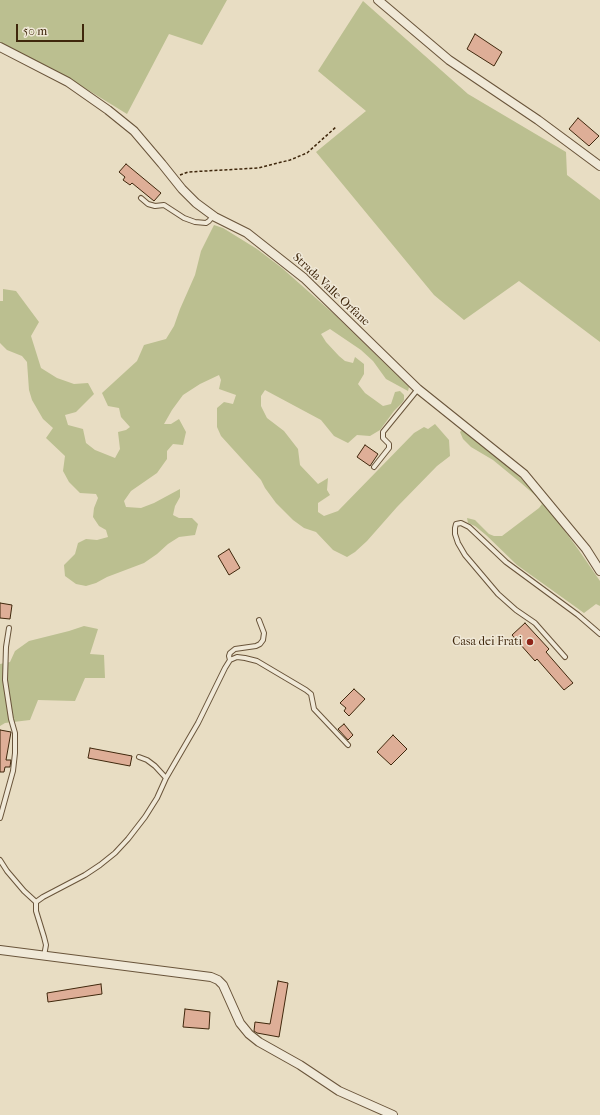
<!DOCTYPE html>
<style>
body{margin:0}
#map{position:relative;width:600px;height:1115px;overflow:hidden;background:#e8ddc3;font-family:"IM FELL French Canon",serif}
canvas{display:block}
.scale{position:absolute;left:16px;top:24px;width:68px;height:18px;box-sizing:border-box;border:2px solid #3f270c;border-top:0;padding-left:5px;font-size:12px;line-height:14px;white-space:nowrap;color:#3f270c;-webkit-text-stroke:3px #f0e9d8;paint-order:stroke}
</style>
<div id="map">
<canvas width="600" height="1115"></canvas>
<div class="scale">50 m</div>
</div>
<script>
const c = document.querySelector('canvas').getContext('2d');
c.lineJoin = 'round';
function paint(path, color) {
  c.fillStyle = color;
  c.fill(path, 'evenodd');
}
function poly(rows) {
  const path = new Path2D();
  for (const r of rows) {
    path.moveTo(r[0], r[1]);
    for (let i = 2; i < r.length; i += 2) path.lineTo(r[i], r[i + 1]);
  }
  return path;
}
function stroke(path, color, width, dash) {
  c.strokeStyle = color;
  c.lineWidth = width;
  c.lineCap = dash ? 'butt' : 'round';
  c.setLineDash(dash || []);
  c.stroke(path);
}
function drawText(font, color, halo, rows, align = 'center') {
  c.font = font + ' "IM FELL French Canon",serif';
  c.lineWidth = 3;
  c.setLineDash([]);
  c.textBaseline = 'middle';
  c.strokeStyle = halo;
  c.fillStyle = color;
  for (const [text, x, y, turn = 0] of rows) {
    c.save();
    c.translate(x, y);
    c.rotate((+turn || 0) * Math.PI / 180);
    c.textAlign = isNaN(turn) ? turn : align;
    if (halo) c.strokeText(text, 0, 0);
    c.fillText(text, 0, 0);
    c.restore();
  }
}
const green = poly([
 [0,0,227,0,202,45,169,34,127,114,70,79,0,45],
 [363,1,468,94,566,152,567,175,600,200,600,342,519,281,464,320,434,295,316,152,366,111,318,71],
 [214,225,223,228,257,249,282,268,336,316,409,387,408,391,386,379,373,361,361,350,330,329,321,334,326,342,339,356,345,361,353,363,355,357,364,364,364,374,358,384,365,393,383,406,391,404,395,392,400,391,404,395,404,400,402,403,394,411,380,430,370,436,357,435,348,443,334,436,321,420,265,390,261,396,261,406,267,418,284,431,298,449,300,465,318,484,328,478,327,490,330,495,318,503,318,512,324,516,338,511,414,433,424,427,428,429,435,424,449,440,450,456,437,466,397,507,367,541,355,552,347,557,333,550,316,532,304,528,293,520,276,503,265,488,261,480,221,436,217,427,217,408,224,402,233,404,236,395,219,389,221,380,219,375,200,384,183,395,172,410,164,424,171,424,179,419,186,432,183,445,173,444,167,451,167,459,157,473,131,491,124,501,126,507,141,508,154,503,180,489,180,497,175,506,173,515,179,518,192,518,198,524,195,535,179,537,168,544,157,554,144,563,107,577,96,583,86,586,76,584,65,576,64,565,75,554,78,543,86,539,97,540,108,537,106,530,99,526,93,517,94,508,98,498,96,494,80,493,69,482,63,471,65,456,46,438,53,428,43,419,32,400,29,390,27,362,22,356,7,350,0,343,0,301,3,301,3,289,16,291,39,322,31,336,41,368,57,378,74,384,88,383,94,394,76,412,65,415,68,425,83,429,86,443,95,450,115,458,120,449,118,432,126,430,130,427,121,417,119,408,108,406,102,393,137,361,144,345,166,339,174,326,180,309,195,275,201,251],
 [462,430,512,470,529,486,542,500,578,549,600,581,600,606,596,604,584,613,517,565,486,535,475,526,468,523,467,518,475,520,489,534,494,536,502,536,539,508,542,504,536,496,521,483,493,460,471,447,463,439,460,432],
 [84,626,98,629,90,654,104,655,105,678,85,678,75,701,38,700,30,720,5,723,0,726,0,664,10,662,15,651,29,641,69,631]
]);
const building = poly([
 [475,34,502,52,494,66,467,49,475,34],
 [578,118,599,136,589,146,569,129,578,118],
 [126,164,161,193,154,201,132,183,130,185,123,180,125,177,119,172,126,164],
 [365,445,378,454,370,466,357,457,365,445],
 [229,549,240,568,229,575,218,556,229,549],
 [0,603,12,605,10,619,0,618,0,603],
 [525,623,549,649,546,652,573,683,564,690,537,659,535,661,512,635,525,623],
 [354,689,365,699,349,716,344,711,346,708,340,703,354,689],
 [344,724,353,735,348,740,338,729,344,724],
 [0,730,11,732,6,760,11,760,10,767,5,767,4,772,0,772,0,730],
 [393,735,407,749,391,765,377,752,393,735],
 [90,748,132,756,130,766,88,758,90,748],
 [278,981,288,983,279,1037,257,1033,254,1031,255,1022,270,1024,278,981],
 [101,984,102,994,48,1002,47,993,101,984],
 [185,1009,210,1012,209,1029,183,1027,185,1009]
]);
const path = poly([
 [180,175,188,172,258,168,290,160,307,153,336,127]
]);
const service = poly([
 [141,198,148,204,155,206,164,205,184,218,195,222,206,223,209,221,213,216],
 [374,467,389,448,389,444,383,438,383,432,418,389],
 [565,657,535,623,516,610,498,594,465,555,458,543,455,534,455,528,456,524,461,523,469,527,506,562,578,615,600,634],
 [230,660,229,656,230,653,235,649,256,646,260,644,263,640,264,633,259,620],
 [139,757,147,760,155,766,166,778],
 [0,818,13,771,15,753,15,733,11,719,5,680,6,647,9,628],
 [0,860,7,871,24,891,36,902],
 [44,956,46,945,44,937,36,911,36,902,43,897,85,875,100,865,115,853,128,839,145,817,157,798,166,778,198,723,225,668,230,660,237,657,245,658,257,661,306,690,311,694,314,709,348,745]
]);
const minor = poly([
 [378,0,449,60,538,120,600,166],
 [0,47,68,82,108,110,134,131,162,164,182,189,196,203,215,217,247,233,304,278,418,389,524,474,586,549,600,571],
 [0,950,211,977,218,980,223,985,240,1023,249,1034,259,1042,300,1065,339,1091,393,1115]
]);
const markers = [
 [530,642,4,"#8f2418"]
];
const streetNames = [
 ["Strada Valle Orfane",331,290,43]
];
const poiNames = [
 ["Casa dei Frati",522,642]
];
paint(green, '#bbbf90');
paint(building, '#deae97');
stroke(building, '#3f270c', 1);
stroke(service, '#69543a', 6);
stroke(minor, '#69543a', 10);
stroke(path, '#3f270c', 1.5, [3, 2]);
stroke(service, '#f0e9d8', 4);
stroke(minor, '#f0e9d8', 8);
for (const [x, y, r, color] of markers) {
  const dot = new Path2D();
  dot.arc(x, y, r, 0, 2 * Math.PI);
  c.fillStyle = color;
  c.fill(dot);
  stroke(dot, '#f0e9d8', 1.5);
}
drawText('12px', '#3f270c', '#f0e9d8', streetNames);
drawText('12px', '#3f270c', '#f0e9d8', poiNames, 'right');
</script>
